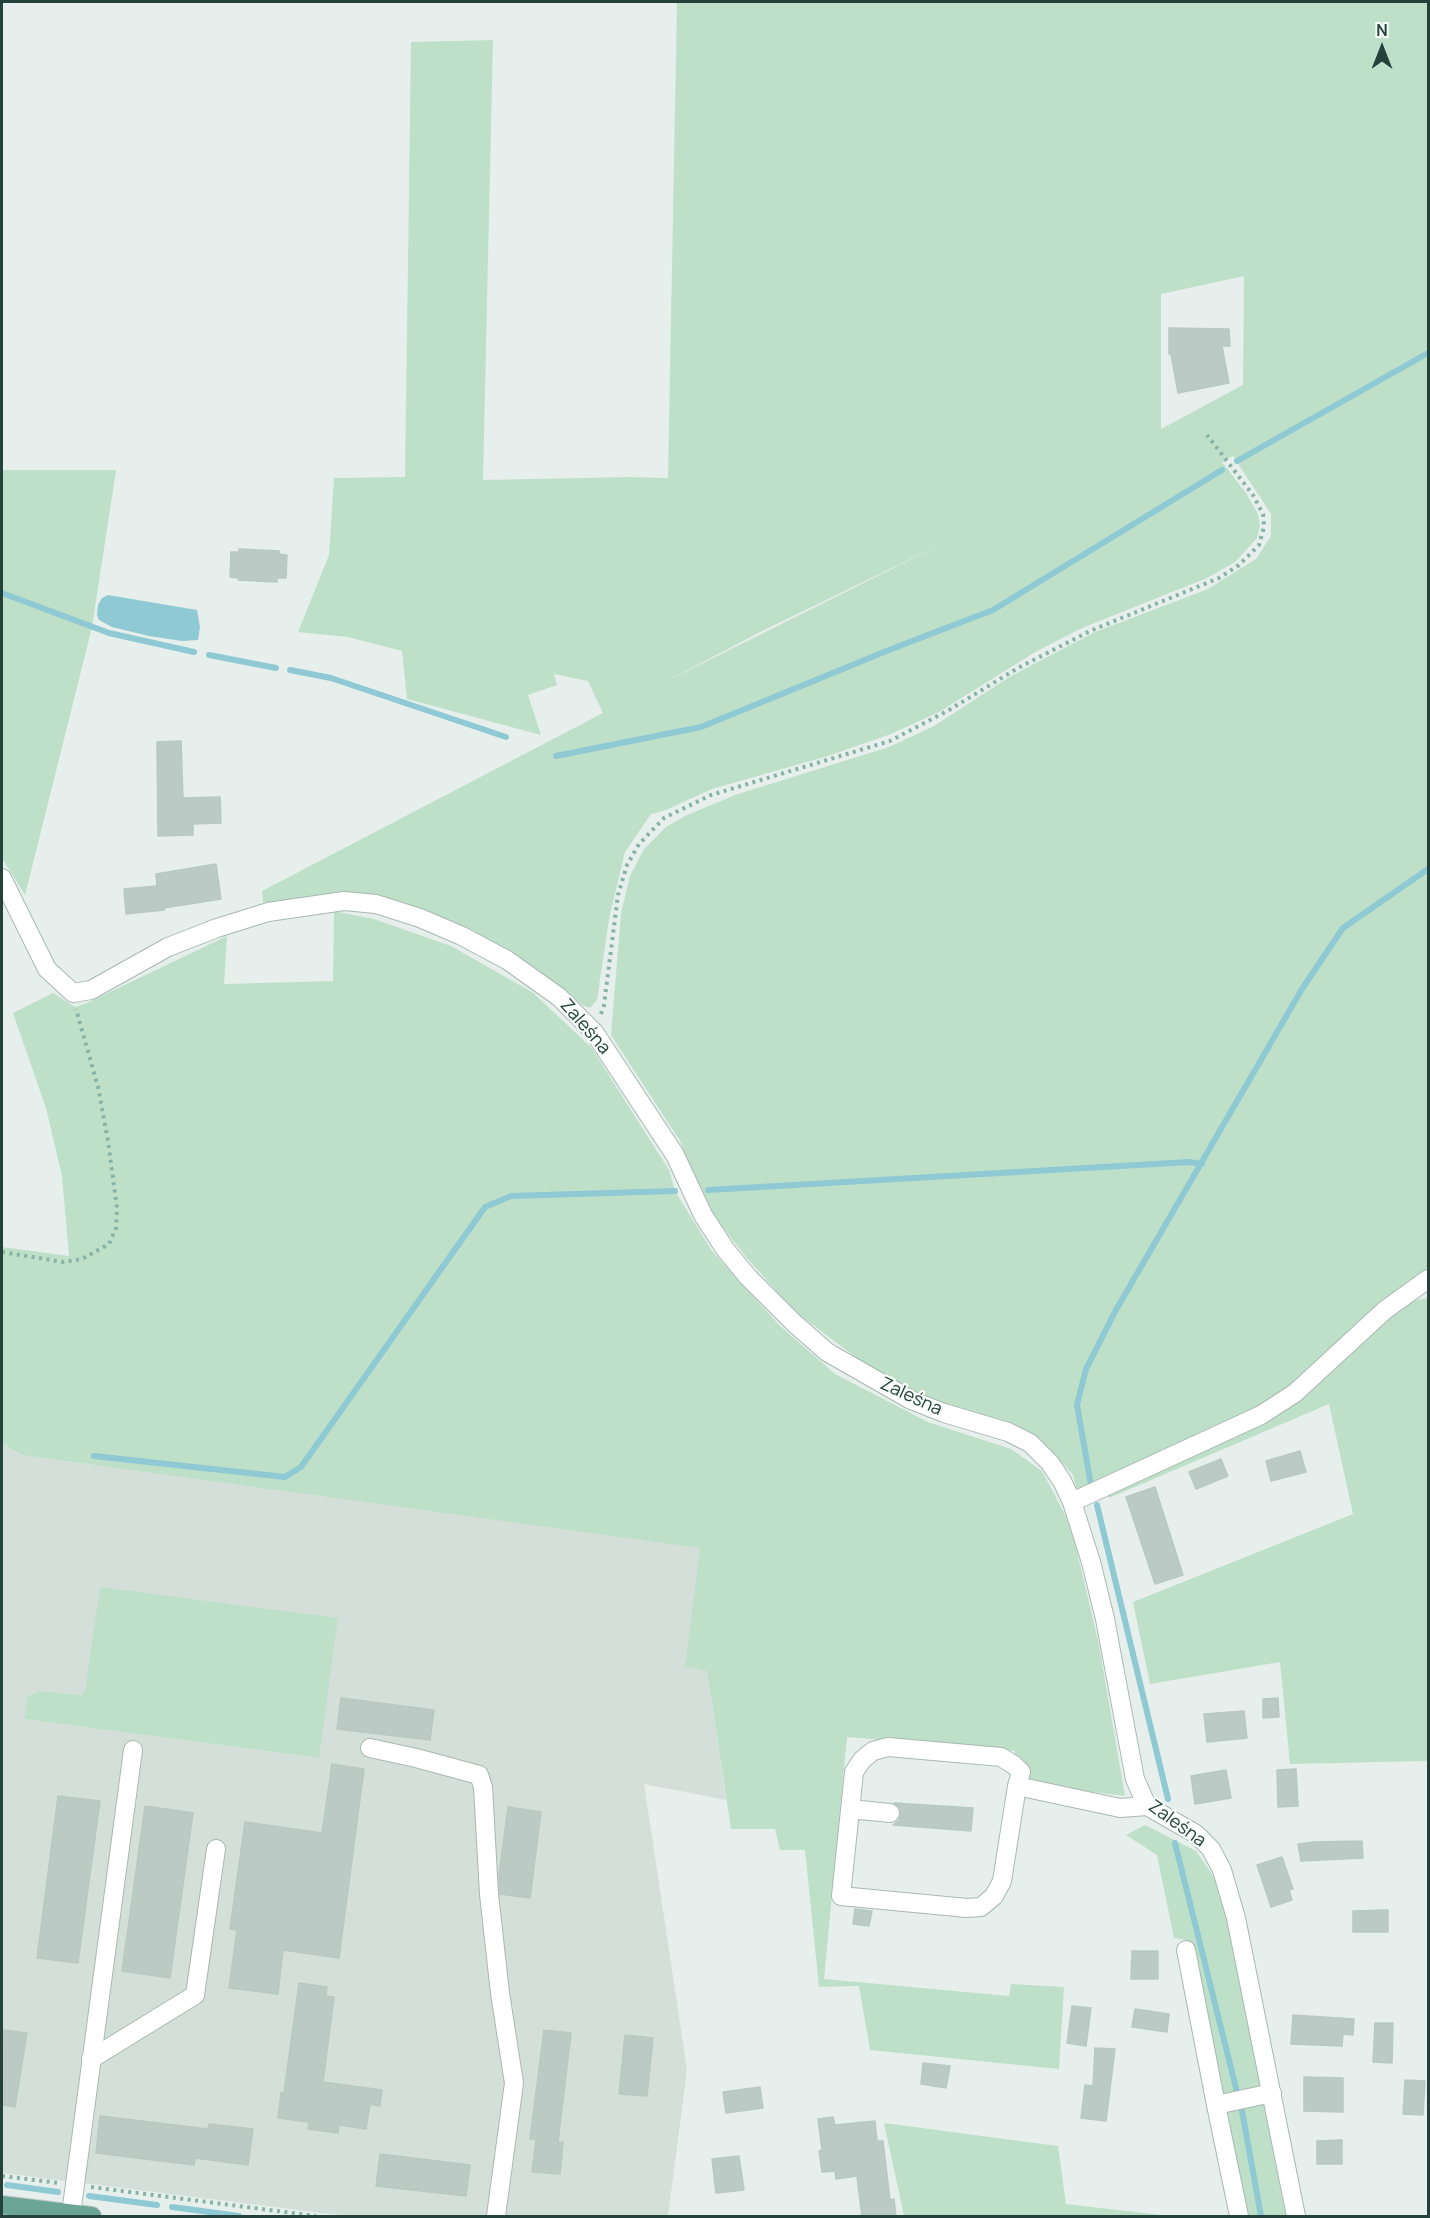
<!DOCTYPE html>
<meta charset="utf-8">
<style>
body{margin:0}
#map{position:relative;width:1430px;height:2218px;overflow:hidden;background:#e6efeb;font-family:Manrope,sans-serif}
canvas{display:block}
.frame{position:absolute;inset:0;border:3px solid #24423a;pointer-events:none}
.north{position:absolute;left:1352px;top:18px;width:60px;height:60px;-webkit-text-stroke:4px #f7fbf9;paint-order:stroke;rotate:0deg;font-size:16px;font-weight:700;line-height:24px;text-align:center;color:#24423a}
.north::after{content:'';display:block;margin:auto;width:21px;height:27px;background:#24423a;clip-path:polygon(50% 0,100% 100%,50% 72%,0 100%)}
</style>
<div id="map">
<canvas width="1430" height="2218"></canvas>
<div class="frame"></div>
<div class="north">N</div>
</div>
<script>
const c = document.querySelector('canvas').getContext('2d');
c.lineJoin = 'round';
function paint(path, color) {
  c.fillStyle = color;
  c.fill(path, 'evenodd');
}
function poly(rows) {
  const path = new Path2D();
  for (const r of rows) {
    path.moveTo(r[0], r[1]);
    for (let i = 2; i < r.length; i += 2) path.lineTo(r[i], r[i + 1]);
  }
  return path;
}
function stroke(path, color, width, dash) {
  c.strokeStyle = color;
  c.lineWidth = width;
  c.lineCap = dash ? 'butt' : 'round';
  c.setLineDash(dash || []);
  c.stroke(path);
}
function drawText(font, color, halo, rows, align = 'center') {
  c.font = font + ' Manrope,sans-serif';
  c.lineWidth = 4.5;
  c.setLineDash([]);
  c.textBaseline = 'middle';
  c.strokeStyle = halo;
  c.fillStyle = color;
  for (const [text, x, y, turn = 0] of rows) {
    c.save();
    c.translate(x, y);
    c.rotate((+turn || 0) * Math.PI / 180);
    c.textAlign = isNaN(turn) ? turn : align;
    if (halo) c.strokeText(text, 0, 0);
    c.fillText(text, 0, 0);
    c.restore();
  }
}
const built = poly([
 [2,1443,22,1455,454,1512,701,1548,686,1666,707,1670,726,1800,644,1784,687,2070,668,2216,346,2216,2,2173],
 [101,1587,318,1758,25,1719,28,1696,39,1691,82,1695,85,1690]
]);
const green = poly([
 [677,2,1428,2,1428,1272,1305,1380,1250,1415,1080,1489,1076,1488,1073,1475,1057,1457,924,1399,880,1375,794,1311,747,1258,705,1205,680,1141,611,1035,621,913,630,876,644,849,666,827,685,816,735,795,889,747,934,726,1011,676,1095,632,1208,589,1256,559,1271,536,1271,514,1233,456,1222,462,1246,493,1258,514,1260,526,1257,538,1235,562,1207,578,1082,628,1037,651,939,712,891,734,828,756,712,789,666,810,651,814,625,852,609,919,597,1000,590,1008,582,1005,565,992,351,895,313,896,268,906,263,901,262,891,603,713,588,681,554,674,557,685,528,695,541,735,407,699,402,651,348,637,298,632,329,555,334,478,405,477,411,42,493,40,483,480,629,477,668,478],
 [1244,276,1243,385,1161,429,1161,294],
 [946,542,665,682,762,631],
 [2,470,116,470,92,627,25,895,2,858],
 [334,911,374,919,451,946,532,992,591,1047,669,1170,675,1191,712,1251,780,1326,835,1374,928,1422,1011,1449,1042,1471,1071,1526,1099,1645,1125,1796,1011,1782,1015,1751,847,1737,824,1979,1009,1996,1011,1984,1064,1987,1059,2069,870,2050,859,1986,819,1987,805,1850,780,1850,775,1829,731,1829,707,1671,685,1666,700,1548,22,1455,2,1443,2,1247,69,1256,62,1176,46,1108,13,1013,53,993,75,1007,87,1003,227,936,224,984,333,981],
 [1428,1298,1428,1761,1290,1764,1280,1662,1150,1684,1133,1602,1353,1514,1329,1404,1109,1498,1107,1492,1249,1428,1399,1309,1416,1300],
 [100,1587,338,1618,319,1758,24,1719,28,1696,39,1691,82,1695,85,1690],
 [1145,1825,1196,1851,1214,1877,1226,1916,1286,2216,1246,2216,1226,2114,1187,1940,1174,1938,1157,1855,1126,1835],
 [884,2123,1058,2146,1066,2204,1170,2216,904,2216]
]);
const water = poly([
 [108,595,197,610,200,627,198,640,182,641,149,636,112,627,99,620,97,615,98,605,102,598]
]);
const stream = poly([
 [1237,461,1428,353],
 [2,593,109,633,194,652],
 [209,655,276,668],
 [290,670,331,678,506,737],
 [556,756,701,727,889,650,993,610,1222,470],
 [708,1190,1189,1162,1202,1164],
 [94,1456,285,1477,301,1467,485,1207,511,1196,675,1191],
 [1091,1485,1077,1405,1086,1369,1116,1310,1302,989,1343,928,1428,869],
 [1097,1505,1168,1799],
 [1175,1843,1237,2092],
 [1242,2111,1261,2216],
 [7,2185,58,2192],
 [89,2196,157,2205],
 [172,2207,239,2216]
]);
const building = poly([
 [1169,328,1229,329,1230,346,1222,346,1229,383,1178,393,1171,354,1169,354,1169,328],
 [239,549,279,551,279,554,287,555,286,578,277,578,277,582,238,580,238,578,230,577,231,552,239,552,239,549],
 [181,741,183,798,220,797,221,823,193,824,193,835,158,836,157,742,181,741],
 [216,864,221,899,164,908,164,910,126,914,124,889,157,886,156,874,216,864],
 [1300,1451,1306,1472,1271,1481,1266,1461,1300,1451],
 [1221,1459,1228,1476,1196,1489,1189,1472,1221,1459],
 [1155,1487,1183,1575,1155,1584,1126,1497,1155,1487],
 [341,1698,434,1710,430,1740,337,1729,341,1698],
 [1278,1698,1279,1717,1263,1718,1263,1699,1278,1698],
 [1244,1711,1247,1738,1207,1742,1204,1714,1244,1711],
 [332,1764,364,1769,339,1958,283,1950,278,1994,229,1988,237,1930,230,1929,245,1822,322,1833,332,1764],
 [1296,1769,1298,1806,1278,1807,1277,1770,1296,1769],
 [1226,1770,1231,1798,1195,1804,1191,1776,1226,1770],
 [58,1796,100,1801,78,1963,37,1958,58,1796],
 [894,1803,973,1808,971,1831,893,1825,899,1820,901,1814,900,1808,894,1803],
 [145,1806,193,1813,170,1978,122,1971,145,1806],
 [508,1807,541,1812,530,1898,500,1894,499,1875,508,1807],
 [1362,1841,1363,1858,1301,1861,1298,1844,1314,1842,1362,1841],
 [1282,1857,1293,1889,1289,1890,1292,1900,1271,1907,1257,1865,1282,1857],
 [855,1909,872,1911,869,1926,853,1924,855,1909],
 [1388,1910,1388,1932,1353,1932,1353,1911,1388,1910],
 [1132,1951,1158,1951,1158,1979,1131,1979,1132,1951],
 [299,1983,327,1987,326,1996,334,1997,323,2082,382,2090,380,2106,370,2104,366,2129,339,2125,338,2133,308,2129,309,2122,278,2118,281,2093,284,2093,299,1983],
 [1072,2006,1091,2008,1086,2046,1067,2043,1072,2006],
 [1135,2009,1169,2014,1167,2032,1132,2027,1135,2009],
 [1293,2015,1354,2019,1353,2035,1343,2034,1342,2046,1291,2044,1293,2015],
 [1375,2023,1393,2023,1392,2063,1373,2062,1375,2023],
 [3,2030,27,2033,15,2107,2,2105,3,2030],
 [544,2030,571,2033,558,2142,563,2142,560,2174,532,2172,536,2139,530,2139,544,2030],
 [625,2035,653,2038,647,2096,619,2094,625,2035],
 [1095,2048,1115,2049,1106,2121,1081,2118,1085,2085,1093,2086,1095,2048],
 [923,2063,950,2066,946,2088,921,2084,923,2063],
 [1304,2077,1343,2078,1343,2112,1304,2111,1304,2077],
 [1405,2080,1425,2081,1423,2115,1403,2114,1405,2080],
 [760,2087,763,2108,726,2113,723,2092,760,2087],
 [100,2116,208,2129,209,2124,253,2129,248,2165,195,2158,194,2165,96,2153,100,2116],
 [833,2117,835,2125,875,2121,877,2141,883,2141,890,2200,894,2199,896,2217,862,2217,857,2176,836,2179,835,2171,822,2172,819,2151,822,2150,818,2119,833,2117],
 [1342,2140,1342,2164,1317,2164,1317,2141,1342,2140],
 [380,2154,470,2165,466,2196,376,2186,380,2154],
 [739,2156,744,2190,716,2193,712,2159,739,2156]
]);
const path = poly([
 [601,1014,604,1005,618,895,627,865,639,844,664,818,711,795,890,741,949,710,1018,668,1090,631,1219,578,1239,565,1259,545,1264,527,1263,514,1253,495,1207,435],
 [2,1252,63,1262,82,1259,109,1244,116,1228,117,1208,108,1141,98,1087,76,1009],
 [2,2176,59,2183],
 [91,2187,316,2216]
]);
const minor = poly([
 [2,878,47,969,73,993,91,990,168,947,217,928,268,912,344,901,376,904,420,918,462,936,507,960,559,997,594,1032,675,1155,703,1215,725,1249,748,1277,794,1323,827,1352,911,1400,944,1413,1008,1432,1030,1443,1050,1463,1062,1481,1072,1502,1091,1562,1105,1619,1135,1779,1147,1806,1196,1834,1211,1849,1222,1870,1236,1918,1296,2216],
 [1072,1502,1261,1415,1295,1393,1385,1310,1428,1279],
 [370,1748,416,1758,479,1775,483,1787,489,1894,500,1993,514,2083,496,2216],
 [1017,1786,1021,1772,1014,1765,1001,1757,888,1747,873,1751,862,1760,854,1772,841,1896,967,1908,981,1907,994,1896,1002,1881,1017,1786,1120,1808,1147,1806],
 [850,1809,890,1813],
 [1186,1950,1216,2105],
 [91,2059,195,1995,216,1849],
 [71,2214,133,1750],
 [1239,2216,1216,2105,1272,2093]
]);
const major = poly([
 [2,2205,92,2216]
]);
const streetNames = [
 ["Zaleśna",585,1027,49],
 ["Zaleśna",911,1397,25],
 ["Zaleśna",1177,1824,36]
];
paint(built, '#d4dfda');
paint(green, '#bfe0c8');
paint(water, '#8ec9d4');
stroke(stream, '#8ec9d4', 6);
paint(building, '#bbcac4');
stroke(building, '#b8c9c2', 1.5);
stroke(minor, '#a8b8b2', 20);
stroke(major, '#c2cac8', 20);
stroke(path, '#86b3a5', 4, [3, 4.5]);
stroke(minor, '#fff', 18);
stroke(major, '#6aa596', 18);
drawText('18px', '#24423a', '#f7fbf9', streetNames);
</script>
